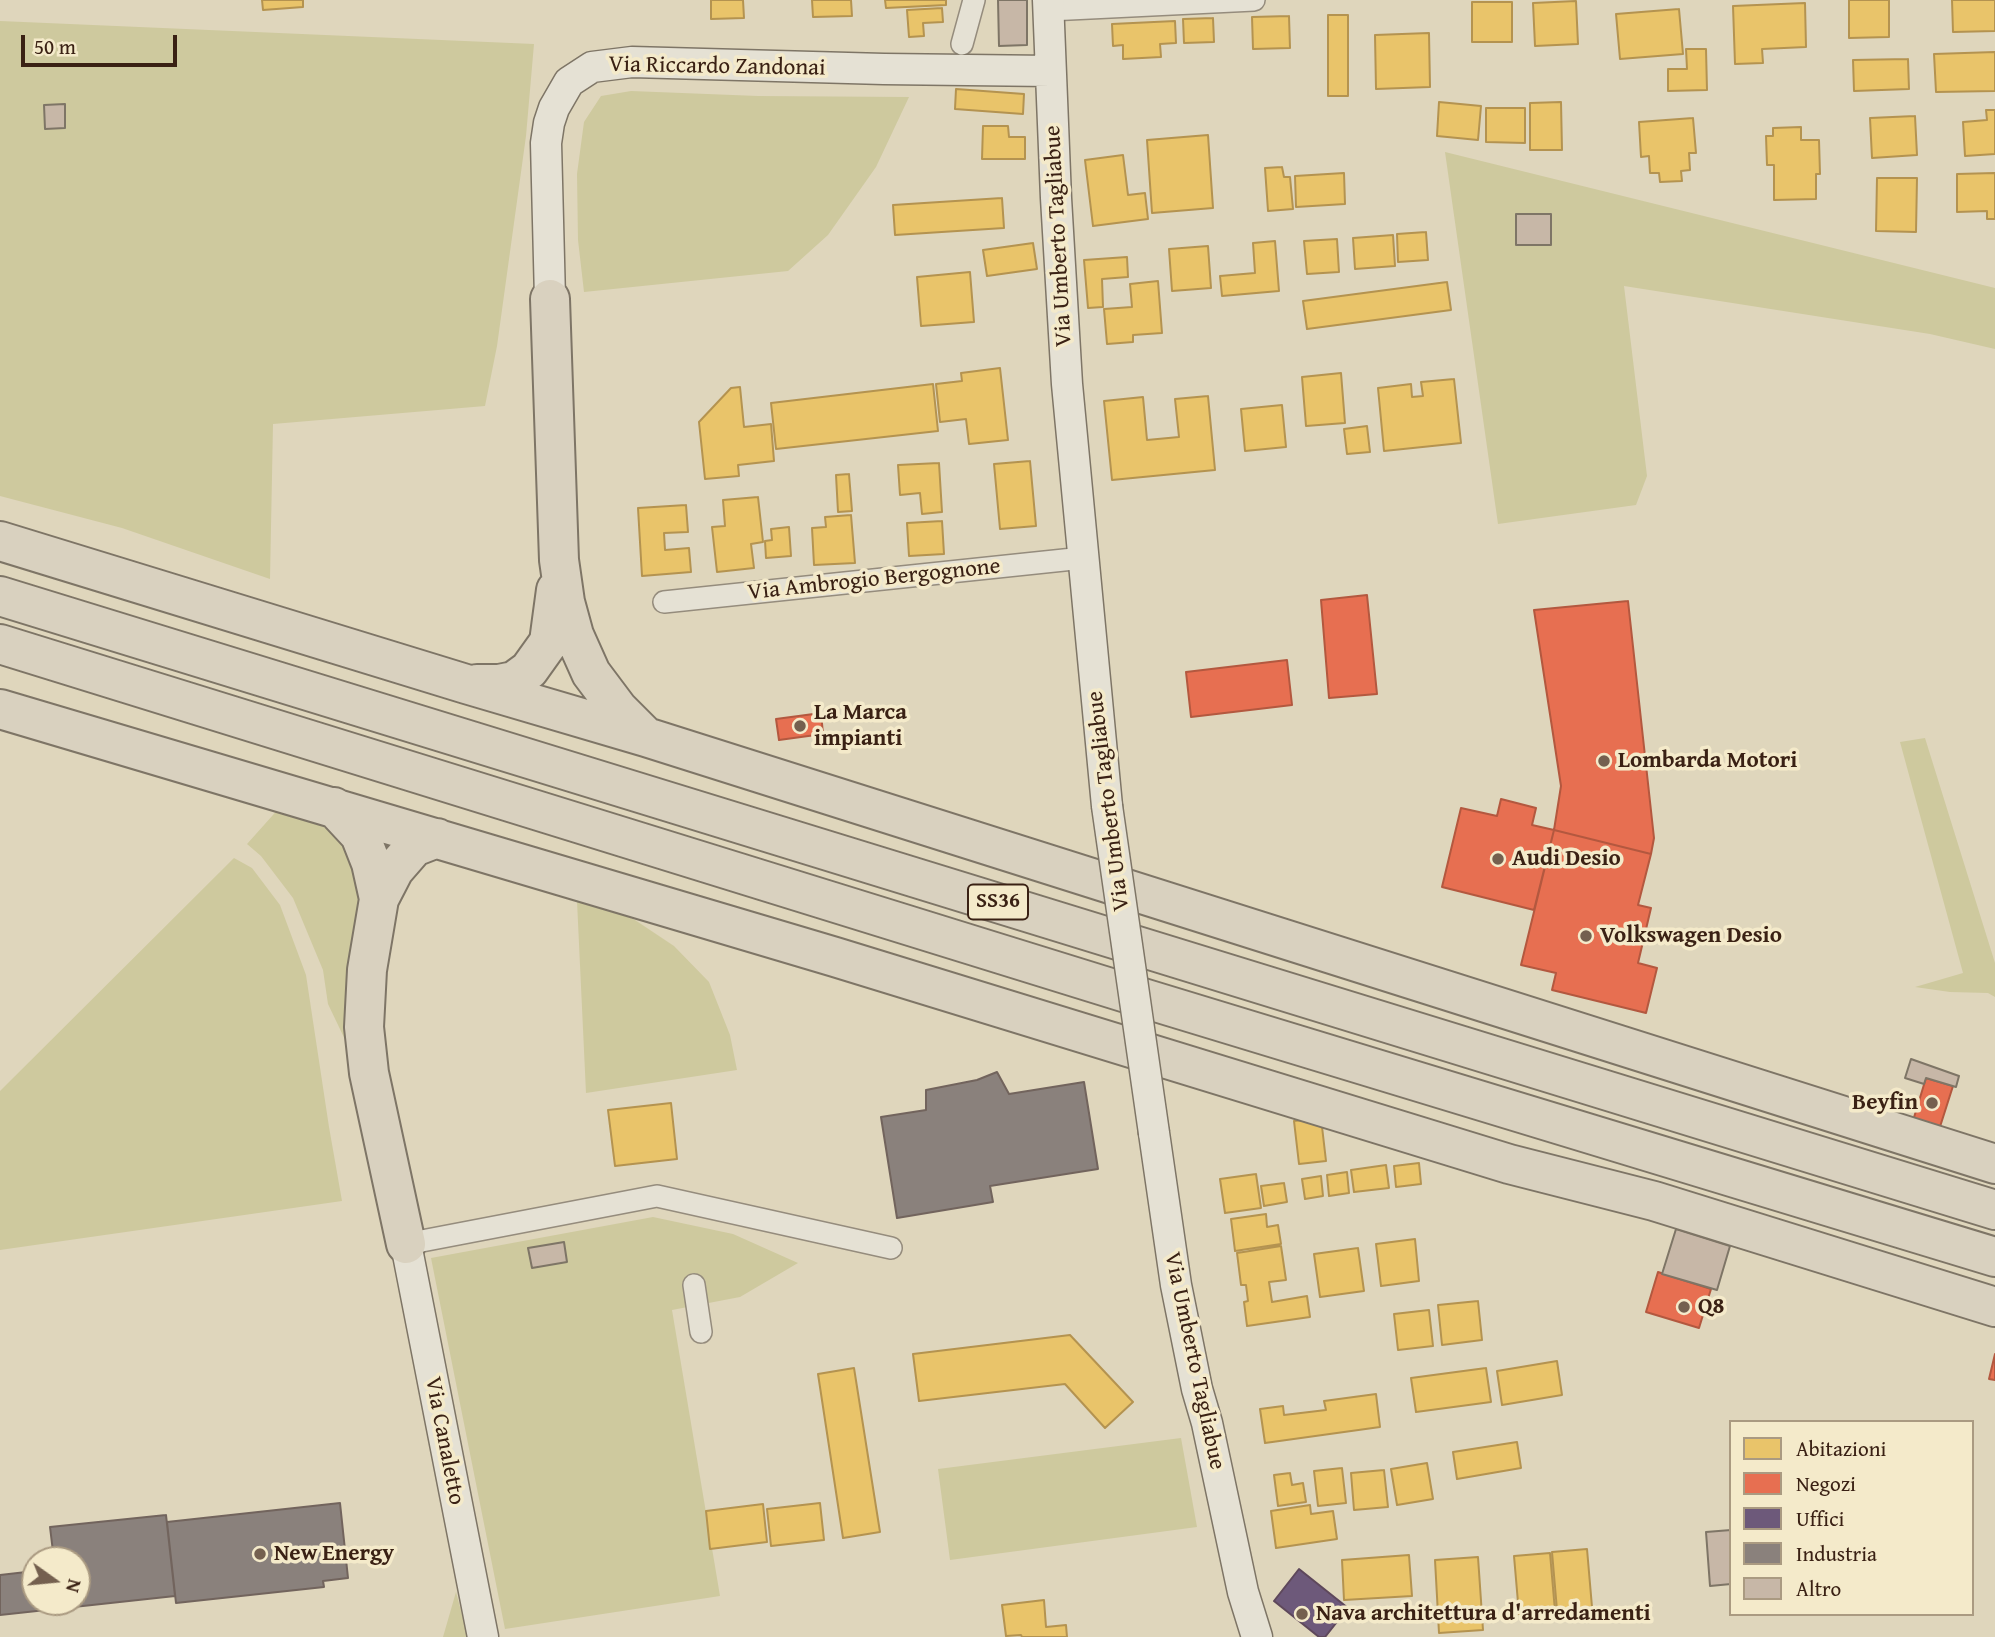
<!DOCTYPE html>
<style>
body{margin:0}
#map{position:relative;width:1995px;height:1637px;overflow:hidden;background:#dfd6bc;font-family:"Gentium Book Plus",serif}
canvas{display:block}
.legend{position:absolute;left:1729px;top:1420px;width:245px;height:196px;box-sizing:border-box;background:#f4eaca;border:2px solid #aa9a81;margin:0;padding:9px 12px;list-style:none;font-size:21px;color:#3a2114}
.legend li{display:flex;align-items:center;gap:14px;height:35px}
.legend b{width:35px;border:2px solid #aa9a81}
.north{position:absolute;left:21px;top:1546px;width:70px;height:70px;box-sizing:border-box;background:#f4eaca;border:2px solid #aa9a81;border-radius:50%;rotate:105deg;font-size:19px;font-weight:700;line-height:28px;text-align:center;color:#3a2114}
.north::after{content:'';display:block;margin:auto;width:24px;height:32px;background:#74604f;clip-path:polygon(50% 0,100% 100%,50% 72%,0 100%)}
.scale{position:absolute;left:21px;top:35px;width:156px;height:32px;box-sizing:border-box;border:4px solid #3a2114;border-top:0;padding-left:9px;font-size:21px;line-height:24px;white-space:nowrap;color:#3a2114;-webkit-text-stroke:5px #f4eaca;paint-order:stroke}
</style>
<div id="map">
<canvas width="1995" height="1637"></canvas>
<ul class="legend">
<li><b style="height:19px;background:#e9c46a"></b>Abitazioni</li>
<li><b style="height:19px;background:#e76f51"></b>Negozi</li>
<li><b style="height:19px;background:#6d597a"></b>Uffici</li>
<li><b style="height:19px;background:#8a817c"></b>Industria</li>
<li><b style="height:19px;background:#c7b7a7"></b>Altro</li>
</ul>
<div class="north">N</div>
<div class="scale">50 m</div>
</div>
<script>
const c = document.querySelector('canvas').getContext('2d');
c.lineJoin = 'round';
function paint(path, color) {
  c.fillStyle = color;
  c.fill(path, 'evenodd');
}
function poly(rows) {
  const path = new Path2D();
  for (const r of rows) {
    path.moveTo(r[0], r[1]);
    for (let i = 2; i < r.length; i += 2) path.lineTo(r[i], r[i + 1]);
  }
  return path;
}
function stroke(path, color, width, dash) {
  c.strokeStyle = color;
  c.lineWidth = width;
  c.lineCap = dash ? 'butt' : 'round';
  c.setLineDash(dash || []);
  c.stroke(path);
}
function drawText(font, color, halo, rows, align = 'center') {
  c.font = font + ' "Gentium Book Plus",serif';
  c.lineWidth = 7;
  c.setLineDash([]);
  c.textBaseline = 'middle';
  c.strokeStyle = halo;
  c.fillStyle = color;
  for (const [text, x, y, turn = 0] of rows) {
    c.save();
    c.translate(x, y);
    c.rotate((+turn || 0) * Math.PI / 180);
    c.textAlign = isNaN(turn) ? turn : align;
    if (halo) c.strokeText(text, 0, 0);
    c.fillText(text, 0, 0);
    c.restore();
  }
}
const green = poly([
 [0,21,534,44,526,136,497,346,485,406,273,424,270,579,122,528,0,496],
 [631,91,758,96,909,97,876,167,828,235,788,271,584,292,578,240,577,174,584,122,601,96],
 [1445,152,1995,288,1995,349,1930,334,1624,286,1647,476,1636,505,1498,524],
 [1925,738,1995,963,1995,997,1988,993,1950,992,1915,987,1963,973,1900,742],
 [281,806,299,813,336,834,353,864,363,903,349,1048,328,1004,323,970,293,898,261,856,247,844],
 [234,858,252,868,280,905,306,975,329,1127,342,1201,0,1250,0,1091],
 [577,901,610,909,635,920,674,946,709,982,730,1035,737,1070,586,1093],
 [653,1217,733,1234,798,1263,740,1297,672,1310,720,1596,505,1629,431,1258],
 [1181,1438,1197,1527,950,1560,938,1469],
 [456,1592,468,1637,443,1637]
]);
const homes = poly([
 [262,0,303,0,303,7,263,10,262,0],
 [711,0,743,0,744,18,711,19,711,0],
 [812,0,851,0,852,16,813,17,812,0],
 [885,0,946,0,946,5,886,8,885,0],
 [1849,0,1889,0,1889,37,1849,38,1849,0],
 [1952,0,1995,0,1995,31,1953,32,1952,0],
 [1576,1,1578,44,1535,46,1533,3,1576,1],
 [1472,2,1512,2,1512,42,1472,42,1472,2],
 [1805,3,1806,47,1762,49,1763,63,1735,64,1733,6,1805,3],
 [942,8,943,22,923,23,924,36,909,37,907,10,942,8],
 [1679,9,1683,54,1620,59,1616,14,1679,9],
 [1328,15,1348,15,1348,96,1328,96,1328,15],
 [1289,16,1290,48,1253,49,1252,17,1289,16],
 [1213,18,1214,42,1184,43,1183,19,1213,18],
 [1175,21,1176,43,1160,44,1161,57,1123,59,1123,45,1113,46,1112,24,1175,21],
 [1429,33,1430,87,1376,89,1375,35,1429,33],
 [1686,49,1706,49,1707,90,1668,91,1668,69,1687,69,1686,49],
 [1995,52,1995,91,1936,92,1934,54,1995,52],
 [1908,59,1909,89,1854,91,1853,60,1908,59],
 [956,89,1024,94,1023,114,955,109,956,89],
 [1439,102,1481,106,1478,140,1437,136,1439,102],
 [1561,102,1562,150,1530,150,1530,103,1561,102],
 [1486,108,1525,108,1525,143,1486,142,1486,108],
 [1986,110,1995,110,1995,154,1965,156,1963,122,1987,120,1986,110],
 [1915,116,1917,155,1872,158,1870,118,1915,116],
 [1693,118,1696,153,1689,153,1690,170,1681,171,1682,181,1660,182,1659,173,1650,173,1649,156,1641,157,1639,122,1693,118],
 [983,126,1008,126,1009,137,1025,137,1025,159,982,159,983,126],
 [1801,127,1801,140,1819,140,1820,174,1816,174,1816,199,1774,200,1774,165,1767,165,1766,136,1773,136,1773,128,1801,127],
 [1208,135,1213,208,1152,213,1147,140,1208,135],
 [1123,155,1128,195,1145,193,1148,219,1093,226,1085,160,1123,155],
 [1282,167,1284,177,1290,177,1293,209,1268,211,1265,168,1282,167],
 [1344,173,1345,204,1296,207,1295,176,1344,173],
 [1995,173,1995,219,1987,219,1987,211,1957,212,1957,174,1995,173],
 [1877,178,1917,178,1916,232,1876,231,1877,178],
 [1002,198,1004,228,895,235,893,205,1002,198],
 [1426,232,1428,260,1398,262,1397,234,1426,232],
 [1393,235,1395,266,1355,269,1353,238,1393,235],
 [1337,239,1339,272,1307,274,1304,241,1337,239],
 [1275,241,1279,291,1222,296,1220,276,1255,273,1253,243,1275,241],
 [1033,243,1037,269,987,276,983,250,1033,243],
 [1208,246,1211,288,1172,291,1169,249,1208,246],
 [1127,257,1128,277,1102,279,1103,307,1088,308,1084,260,1127,257],
 [970,272,974,322,921,326,917,277,970,272],
 [1158,281,1162,333,1133,335,1133,342,1107,344,1104,309,1132,307,1130,284,1158,281],
 [1447,282,1451,310,1307,329,1303,301,1447,282],
 [1000,368,1008,440,969,444,966,419,940,422,936,384,962,381,961,373,1000,368],
 [1341,373,1345,423,1306,426,1302,377,1341,373],
 [1454,379,1461,443,1384,451,1378,388,1411,384,1412,397,1423,396,1421,382,1454,379],
 [933,384,938,431,776,449,771,403,933,384],
 [740,387,744,427,771,424,774,461,738,465,739,476,705,479,699,422,731,388,740,387],
 [1208,396,1215,470,1112,480,1104,401,1143,397,1147,440,1179,437,1175,399,1208,396],
 [1282,405,1286,447,1245,451,1241,409,1282,405],
 [1367,426,1370,452,1347,454,1344,429,1367,426],
 [1030,461,1036,526,1000,529,994,464,1030,461],
 [939,463,942,512,922,514,920,493,900,495,898,465,939,463],
 [849,474,852,511,838,512,836,475,849,474],
 [758,497,763,542,751,544,754,568,717,572,712,527,725,526,723,500,758,497],
 [686,505,688,532,664,533,665,550,689,548,691,572,642,576,638,508,686,505],
 [851,515,855,563,814,565,812,528,826,527,825,517,851,515],
 [942,521,944,554,909,556,907,523,942,521],
 [789,527,791,556,766,558,765,541,772,540,771,529,789,527],
 [671,1103,677,1159,615,1166,608,1110,671,1103],
 [1321,1118,1326,1161,1299,1164,1294,1121,1321,1118],
 [1419,1163,1421,1184,1396,1187,1394,1166,1419,1163],
 [1386,1165,1389,1188,1354,1192,1351,1170,1386,1165],
 [1347,1172,1349,1193,1329,1196,1327,1175,1347,1172],
 [1256,1174,1261,1208,1225,1213,1220,1179,1256,1174],
 [1321,1176,1323,1196,1305,1199,1302,1179,1321,1176],
 [1284,1183,1287,1202,1264,1206,1261,1186,1284,1183],
 [1266,1214,1267,1227,1278,1225,1281,1244,1235,1251,1231,1219,1266,1214],
 [1415,1239,1419,1281,1381,1286,1376,1244,1415,1239],
 [1281,1246,1286,1280,1269,1282,1272,1302,1307,1296,1310,1317,1247,1326,1244,1302,1248,1301,1246,1285,1241,1285,1237,1253,1281,1246],
 [1358,1248,1364,1291,1320,1297,1314,1254,1358,1248],
 [1478,1301,1482,1340,1442,1345,1438,1305,1478,1301],
 [1429,1310,1433,1346,1398,1350,1394,1314,1429,1310],
 [1070,1335,1133,1402,1105,1428,1065,1384,919,1401,913,1354,1070,1335],
 [1557,1361,1562,1395,1502,1405,1497,1371,1557,1361],
 [854,1368,880,1532,843,1538,818,1374,854,1368],
 [1486,1368,1491,1402,1416,1412,1411,1378,1486,1368],
 [1376,1394,1380,1427,1265,1443,1260,1409,1283,1406,1284,1415,1326,1410,1324,1401,1376,1394],
 [1517,1442,1521,1468,1457,1479,1453,1452,1517,1442],
 [1427,1463,1433,1499,1397,1505,1391,1469,1427,1463],
 [1342,1468,1346,1503,1318,1506,1314,1471,1342,1468],
 [1384,1470,1388,1507,1354,1510,1351,1473,1384,1470],
 [1290,1473,1292,1485,1303,1483,1306,1502,1278,1506,1274,1475,1290,1473],
 [820,1503,824,1540,771,1546,767,1509,820,1503],
 [763,1504,767,1542,710,1549,706,1511,763,1504],
 [1310,1505,1311,1514,1333,1511,1337,1539,1276,1548,1271,1511,1310,1505],
 [1587,1549,1592,1607,1557,1610,1552,1552,1587,1549],
 [1550,1553,1555,1611,1519,1614,1514,1556,1550,1553],
 [1409,1555,1412,1596,1344,1600,1342,1560,1409,1555],
 [1478,1557,1483,1630,1439,1633,1435,1560,1478,1557],
 [1044,1600,1046,1627,1066,1625,1067,1637,1022,1637,1021,1635,1006,1636,1002,1605,1044,1600]
]);
const shops = poly([
 [1367,595,1377,694,1329,698,1321,600,1367,595],
 [1628,601,1654,838,1651,854,1554,830,1561,786,1534,610,1628,601],
 [1287,660,1292,705,1191,717,1186,672,1287,660],
 [821,713,823,734,779,740,776,719,821,713],
 [1501,799,1536,808,1532,825,1554,830,1534,910,1442,887,1461,808,1497,816,1501,799],
 [1554,830,1651,854,1638,905,1651,908,1638,963,1657,968,1646,1013,1552,990,1556,973,1521,965,1554,830],
 [1926,1078,1953,1086,1938,1133,1912,1124,1926,1078],
 [1658,1272,1711,1289,1699,1328,1646,1312,1658,1272],
 [1995,1354,1995,1380,1989,1379,1995,1354]
]);
const offices = poly([
 [1299,1569,1348,1608,1325,1637,1319,1637,1274,1601,1299,1569]
]);
const industry = poly([
 [997,1072,1009,1094,1084,1082,1098,1169,990,1186,993,1202,897,1218,881,1117,926,1110,926,1090,977,1080,997,1072],
 [340,1503,348,1578,323,1581,324,1587,176,1603,167,1522,340,1503],
 [166,1515,175,1596,0,1615,0,1575,35,1571,35,1602,77,1602,77,1560,54,1560,50,1527,166,1515]
]);
const building = poly([
 [998,0,1027,0,1027,45,999,46,998,0],
 [65,104,65,128,45,129,44,105,65,104],
 [1516,214,1551,214,1551,245,1516,245,1516,214],
 [1911,1059,1959,1076,1956,1087,1926,1078,1924,1084,1905,1078,1911,1059],
 [1676,1229,1730,1246,1717,1290,1662,1274,1676,1229],
 [564,1242,567,1262,532,1268,528,1248,564,1242],
 [1731,1530,1731,1584,1710,1586,1706,1532,1731,1530]
]);
const street = poly([
 [1049,10,1254,0],
 [962,44,974,0],
 [664,602,1083,558],
 [406,1244,657,1196,891,1248],
 [694,1285,701,1332]
]);
const secondary = poly([
 [1048,0,1056,198,1067,384,1107,806],
 [550,299,546,143,549,123,554,108,569,82,592,67,632,62,884,69,1050,71],
 [1154,1133,1176,1285,1197,1389,1207,1423,1243,1592,1257,1637],
 [406,1244,483,1637]
]);
const highway = poly([
 [550,299,559,560,565,602,574,635,591,673,618,709,646,737],
 [0,541,466,684,646,737,1995,1164],
 [0,596,1995,1210],
 [0,644,1133,995,1995,1257],
 [477,684,499,684,514,681,529,670,549,642,556,590],
 [0,709,835,957,1509,1164,1654,1201,1995,1307],
 [334,807,360,835,371,863,379,899],
 [406,1244,369,1073,364,1027,367,970,379,899,394,870,414,847,437,838]
]);
const secondaryBridge = poly([
 [1107,806,1154,1133]
]);
const markers = [
 [800,726,7,"#74604f"],
 [1604,761,7,"#74604f"],
 [1498,859,7,"#74604f"],
 [1586,936,7,"#74604f"],
 [1932,1103,7,"#74604f"],
 [1684,1307,7,"#74604f"],
 [260,1554,7,"#74604f"],
 [1302,1614,7,"#74604f"]
];
const shields = [
 [998,902,60]
];
const shieldNames = [
 ["SS36",998,902]
];
const streetNames = [
 ["Via Riccardo Zandonai",717,67,1],
 ["Via Umberto Tagliabue",1059,236,-93],
 ["Via Ambrogio Bergognone",874,580,-6],
 ["Via Umberto Tagliabue",1109,801,-97],
 ["Via Umberto Tagliabue",1194,1361,78],
 ["Via Canaletto",444,1441,79]
];
const poiNames = [
 ["La Marca",814,713],
 ["impianti",814,739],
 ["Lombarda Motori",1618,761],
 ["Audi Desio",1512,859],
 ["Volkswagen Desio",1600,936],
 ["Beyfin",1918,1103,"right"],
 ["Q8",1698,1307],
 ["New Energy",274,1554],
 ["Nava architettura d'arredamenti",1316,1614]
];
paint(green, '#cec99e');
paint(homes, '#e9c46a');
stroke(homes, '#b49350', 2);
paint(shops, '#e76f51');
stroke(shops, '#b3583f', 2);
paint(offices, '#6d597a');
stroke(offices, '#5e485b', 2);
paint(industry, '#8a817c');
stroke(industry, '#72645d', 2);
paint(building, '#c7b7a7');
stroke(building, '#7e7566', 2);
stroke(street, '#958c7d', 24);
stroke(secondary, '#7e7566', 33);
stroke(highway, '#7e7566', 42);
stroke(street, '#e5e1d4', 21);
stroke(secondary, '#e5e1d4', 30);
stroke(highway, '#d9d1bf', 38);
stroke(secondaryBridge, '#7e7566', 33, []);
stroke(secondaryBridge, '#e5e1d4', 30);
for (const [x, y, r, color] of markers) {
  const dot = new Path2D();
  dot.arc(x, y, r, 0, 2 * Math.PI);
  c.fillStyle = color;
  c.fill(dot);
  stroke(dot, '#f4eaca', 2.5);
}
for (const [x, y, w] of shields) {
  const box = new Path2D();
  box.roundRect(x - w / 2, y - 17.5, w, 35, 5);
  c.fillStyle = '#f4eaca';
  c.fill(box);
  stroke(box, '#3a2114', 2);
}
drawText('bold 21px', '#3a2114', null, shieldNames);
drawText('23px', '#3a2114', '#f4eaca', streetNames);
drawText('bold 23px', '#3a2114', '#f4eaca', poiNames, 'left');
</script>
